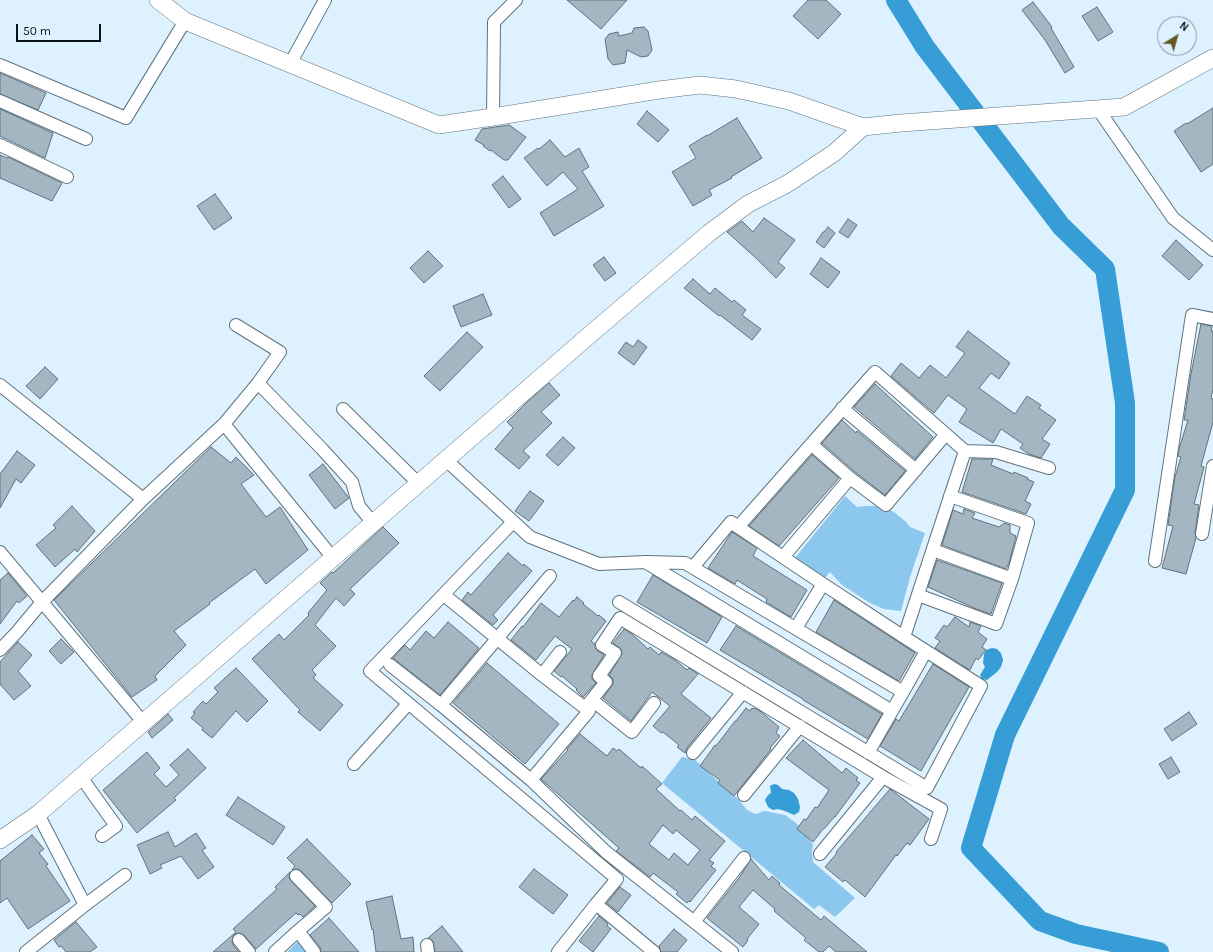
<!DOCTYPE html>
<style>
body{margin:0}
#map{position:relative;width:1213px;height:952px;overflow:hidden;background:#ddf1fe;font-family:Karla,sans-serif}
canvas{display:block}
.north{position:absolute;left:1157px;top:16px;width:40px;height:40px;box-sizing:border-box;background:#ddf1fe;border:1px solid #8998a2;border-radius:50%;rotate:37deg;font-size:11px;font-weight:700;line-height:16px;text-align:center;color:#0c1317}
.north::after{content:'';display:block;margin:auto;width:14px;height:18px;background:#635925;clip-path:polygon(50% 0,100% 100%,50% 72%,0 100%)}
.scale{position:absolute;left:16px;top:24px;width:85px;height:18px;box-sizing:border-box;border:2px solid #0c1317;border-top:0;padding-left:5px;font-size:12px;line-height:14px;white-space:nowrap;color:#0c1317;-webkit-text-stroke:3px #ddf1fe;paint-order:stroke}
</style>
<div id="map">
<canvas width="1213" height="952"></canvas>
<div class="north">N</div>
<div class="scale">50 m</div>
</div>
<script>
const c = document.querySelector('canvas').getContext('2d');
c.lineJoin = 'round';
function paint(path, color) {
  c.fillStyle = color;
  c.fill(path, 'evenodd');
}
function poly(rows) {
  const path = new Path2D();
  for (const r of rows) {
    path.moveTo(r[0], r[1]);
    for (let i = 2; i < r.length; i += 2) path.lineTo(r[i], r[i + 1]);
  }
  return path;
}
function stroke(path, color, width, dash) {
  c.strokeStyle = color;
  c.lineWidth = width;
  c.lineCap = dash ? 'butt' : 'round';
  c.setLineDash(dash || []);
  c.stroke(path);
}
const green = poly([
 [845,496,857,507,866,506,880,506,894,512,905,521,910,527,925,533,910,577,901,611,884,609,870,603,842,585,830,572,824,579,795,558],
 [682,757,695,760,739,800,747,810,755,814,765,811,785,815,796,823,805,833,813,845,812,852,813,862,855,898,835,917,819,905,814,909,662,783],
 [301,939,311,952,287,952]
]);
const water = poly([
 [992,648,997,649,1001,653,1003,660,1001,667,997,672,987,680,982,679,980,675,985,667,983,663,984,654,986,650],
 [774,784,778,785,782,789,789,790,794,793,798,799,800,807,799,812,794,815,785,811,778,809,773,810,768,807,765,800,768,795,771,793,770,786]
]);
const river = poly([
 [896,0,925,47,1061,226,1105,269,1125,403,1125,490,1005,735,971,848,1040,921,1076,934,1159,952]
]);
const building = poly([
 [567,0,627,0,601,29,567,0],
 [808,0,826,0,841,14,818,39,793,16,808,0],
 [1033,2,1052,27,1051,28,1074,67,1065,73,1045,40,1022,10,1033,2],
 [1097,7,1113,32,1098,41,1082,16,1097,7],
 [644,27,648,31,652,50,648,56,641,57,627,50,625,63,613,65,608,59,605,39,609,34,618,32,619,36,632,33,634,28,644,27],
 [0,73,46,93,38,110,0,94,0,73],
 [1213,108,1213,164,1201,172,1174,131,1186,123,1187,124,1213,108],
 [0,109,53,133,45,158,0,136,0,109],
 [647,111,669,130,658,142,637,124,647,111],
 [737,118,762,158,731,177,732,178,709,190,712,195,693,206,672,172,696,158,689,146,707,135,707,136,737,118],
 [509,125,526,137,508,160,504,160,491,150,490,151,483,146,484,145,475,140,482,129,509,125],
 [550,140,565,157,579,148,589,167,582,171,604,206,554,236,540,213,578,189,563,172,547,186,524,158,538,148,539,149,550,140],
 [0,155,7,158,8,157,62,183,52,201,0,178,0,155],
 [503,176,521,199,509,208,492,185,503,176],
 [215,194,232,218,214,230,197,206,215,194],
 [764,218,795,240,778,262,785,268,776,278,757,259,727,232,742,221,753,232,764,218],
 [848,219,857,225,848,238,839,232,848,219],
 [828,227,835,233,824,248,816,242,823,232,824,232,828,227],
 [1176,240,1203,265,1189,280,1162,256,1176,240],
 [428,251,443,266,424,283,410,268,428,251],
 [604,257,616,273,605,281,593,265,604,257],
 [821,258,840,272,828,288,810,274,821,258],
 [693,279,710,294,715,288,732,302,734,300,746,310,742,315,761,329,752,340,720,315,719,316,684,288,693,279],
 [483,294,492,315,461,327,453,306,483,294],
 [1201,324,1212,326,1211,331,1213,331,1213,389,1211,398,1213,399,1213,422,1201,466,1204,467,1194,504,1199,505,1195,533,1196,538,1186,574,1162,568,1173,526,1168,525,1175,477,1181,457,1178,456,1179,449,1188,420,1184,420,1191,374,1201,324],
 [968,331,1010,363,999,379,991,373,979,388,1015,414,1027,396,1041,405,1039,408,1056,420,1042,439,1050,444,1041,458,1029,454,1020,448,1023,444,1001,429,993,443,959,422,967,409,948,395,934,413,891,376,901,363,919,378,930,365,946,378,965,353,956,347,968,331],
 [467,332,483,347,440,391,424,376,467,332],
 [638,340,647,347,634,365,618,353,626,342,633,347,638,340],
 [45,367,58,379,40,399,26,386,45,367],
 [549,383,560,395,541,412,552,423,523,451,530,457,519,469,495,449,513,428,507,422,527,402,549,383],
 [875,384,933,437,915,459,854,407,875,384],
 [842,420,856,433,857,431,905,471,885,495,855,472,822,443,842,420],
 [563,437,575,448,558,466,546,455,563,437],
 [211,447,231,463,236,457,254,475,241,484,266,517,280,507,308,550,266,584,255,569,209,603,210,604,174,631,186,645,155,676,157,680,132,697,54,600,211,447],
 [17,451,35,465,21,483,16,479,0,508,0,474,17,451],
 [812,455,839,478,779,546,749,526,812,455],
 [972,459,993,459,991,465,1013,474,1014,472,1028,478,1027,479,1034,482,1025,501,1031,504,1026,514,962,492,972,459],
 [323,464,349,498,335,509,309,475,323,464],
 [530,491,544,501,529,521,515,511,530,491],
 [72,506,95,531,77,552,75,549,55,567,36,545,56,528,53,525,72,506],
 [964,509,975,513,972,518,999,527,1004,523,1010,525,1010,533,1016,536,1009,563,1006,569,942,545,953,510,963,514,964,509],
 [383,527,399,543,350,589,355,594,344,606,336,598,315,625,336,646,312,670,316,675,313,678,343,705,320,731,298,712,300,710,252,659,279,634,284,640,309,615,308,613,327,590,320,583,332,572,333,573,383,527],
 [732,532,757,548,753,556,807,590,791,617,766,602,767,599,737,580,735,584,708,568,732,532],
 [508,553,523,566,524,564,532,571,493,615,498,620,493,625,462,600,468,592,471,595,508,553],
 [937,560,1002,583,991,614,974,608,928,587,937,560],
 [8,573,27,596,19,603,17,601,0,624,0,580,8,573],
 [653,575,722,617,707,643,637,602,653,575],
 [577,597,584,603,583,604,598,616,599,615,606,621,591,641,595,644,595,648,598,651,604,655,592,675,592,679,596,683,583,697,576,690,577,689,562,676,561,677,554,671,572,649,555,636,536,660,511,640,522,626,523,627,541,603,559,617,573,600,574,601,577,597],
 [834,600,915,653,899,681,816,632,834,600],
 [955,617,969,627,970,622,981,626,978,632,987,639,982,647,986,650,978,660,976,658,970,670,935,648,940,641,935,638,944,625,947,627,955,617],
 [448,622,479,648,440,695,393,658,405,645,410,650,426,631,434,638,448,622],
 [736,626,882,714,868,739,803,700,803,699,720,650,736,626],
 [624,629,632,634,648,649,650,647,659,655,661,652,675,660,687,670,689,668,698,674,681,694,711,718,687,748,685,753,677,747,679,745,663,732,661,733,653,726,670,706,652,692,631,721,603,698,613,684,613,679,609,675,622,654,621,649,613,643,624,629],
 [61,639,74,652,61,664,49,651,61,639],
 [18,642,32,655,18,671,31,686,14,700,0,684,0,662,18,642],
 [487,663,559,724,525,764,453,703,487,663],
 [933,664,969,687,921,771,880,746,896,719,899,721,933,664],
 [236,668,268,701,247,722,236,711,212,738,202,730,203,728,191,718,195,713,193,712,203,701,206,704,218,692,214,688,236,668],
 [746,708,750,711,752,708,753,709,754,708,760,711,779,727,776,733,780,736,770,748,771,749,734,796,718,783,720,780,700,766,715,745,716,746,735,721,736,721,746,708],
 [1189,712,1197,724,1172,741,1164,729,1189,712],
 [168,714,173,720,152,738,148,732,168,714],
 [580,734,607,756,613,748,617,751,619,749,641,768,642,766,662,784,656,789,680,811,681,810,692,820,695,816,725,841,709,860,714,863,711,866,716,870,690,902,689,901,687,903,676,894,678,892,653,873,650,877,616,851,619,848,541,779,568,750,567,749,580,734],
 [663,825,673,834,676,830,700,850,688,865,674,853,669,860,649,844,663,825],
 [803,740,842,773,846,768,858,778,856,780,860,783,835,817,835,816,824,829,823,829,813,842,797,829,804,819,806,820,815,807,817,808,829,790,786,758,803,740],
 [188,749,206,768,174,798,176,800,137,833,103,790,147,752,160,768,154,774,166,787,179,775,170,765,188,749],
 [1171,757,1180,772,1168,779,1159,764,1171,757],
 [890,789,929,819,910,845,907,843,897,856,896,855,865,897,845,880,843,882,825,867,837,853,836,852,890,789],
 [238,797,285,827,273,845,226,815,238,797],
 [168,832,175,847,196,833,206,848,202,850,214,867,198,879,181,856,160,865,162,868,150,874,137,845,168,832],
 [32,835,44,849,39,853,48,864,46,866,70,901,28,929,7,898,0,903,0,861,32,835],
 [307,839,351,884,332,903,301,871,298,869,292,870,295,866,287,858,307,839],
 [751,859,769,880,772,876,780,883,779,885,821,920,824,916,867,952,836,952,829,946,823,952,819,952,804,940,806,938,774,911,775,909,753,890,739,907,759,924,747,939,748,940,743,947,707,918,739,878,751,859],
 [534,869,568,895,553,914,519,887,534,869],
 [290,872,289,877,291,881,315,906,303,917,300,914,298,915,296,913,256,949,244,935,238,933,234,935,232,941,233,945,239,952,213,952,236,932,233,929,277,889,275,887,290,872],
 [620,887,631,895,618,912,607,903,620,887],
 [392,896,401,939,413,937,414,952,376,952,373,929,372,930,366,902,392,896],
 [599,916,608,924,607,926,611,929,593,952,579,941,599,916],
 [329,918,359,952,321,952,320,947,310,935,329,918],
 [76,922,97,947,90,952,66,952,61,946,59,947,54,940,76,922],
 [442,926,463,952,435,952,433,941,428,938,442,926],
 [674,929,687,940,677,952,661,952,659,946,674,929]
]);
const street = poly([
 [290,64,325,0],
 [0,65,126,118,185,21],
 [0,101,86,139],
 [1098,109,1173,218,1213,250],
 [493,117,494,22,516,0],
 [0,145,67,177],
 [258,383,322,449,352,482,359,506,373,523],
 [0,385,143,499],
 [842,408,916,470],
 [343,409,418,483],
 [224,424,258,383,280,352,236,325],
 [811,444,850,478],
 [965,451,996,452,1049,468],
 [446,460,530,537,599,564,646,562,685,563,903,692,926,651,904,637,823,584,738,527,875,372,965,451,904,637],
 [950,496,1028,523,1012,579],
 [513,522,370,671,617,879,596,904,654,952],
 [1202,534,1213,466],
 [0,552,143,722],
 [783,557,850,478,886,505,946,434],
 [1155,561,1192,315,1213,319],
 [647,563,892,711,903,692],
 [693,567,731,522,738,527],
 [444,595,542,675,589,711,531,780],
 [918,595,996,624,1012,579,933,550],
 [619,602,927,788,981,686,926,651],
 [796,628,823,584],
 [0,650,17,632,42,602,143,499,224,424,333,558],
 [390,665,441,705,550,576],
 [542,675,560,652],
 [592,700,632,732,654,703],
 [441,705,531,780,606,852,732,952],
 [585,708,606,682,599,676,615,653,602,645,620,618,883,777,941,809,931,839],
 [693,753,743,692],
 [868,753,892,711],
 [354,764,408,704],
 [81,777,116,826,102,836],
 [744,795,800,726],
 [820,854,883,777],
 [296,876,326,907,298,931],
 [85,905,125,875],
 [694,922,744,858],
 [239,940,249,952],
 [427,945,428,952],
 [26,952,85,905,38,814],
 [275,952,298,931,314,952],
 [558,952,596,904]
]);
const secondary = poly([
 [158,0,185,21,439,125,493,117,659,90,700,85,736,89,789,101,863,127],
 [0,840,38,814,593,332,709,233,748,204,787,184,834,153,863,127,901,123,1124,107,1213,58]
]);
paint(green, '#8cc7ed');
paint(water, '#369dd6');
stroke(river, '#369dd6', 20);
paint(building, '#a3b6c2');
stroke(building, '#61727e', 1);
stroke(street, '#60727d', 14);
stroke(secondary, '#60727d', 18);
stroke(street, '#fff', 12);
stroke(secondary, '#fff', 17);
</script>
